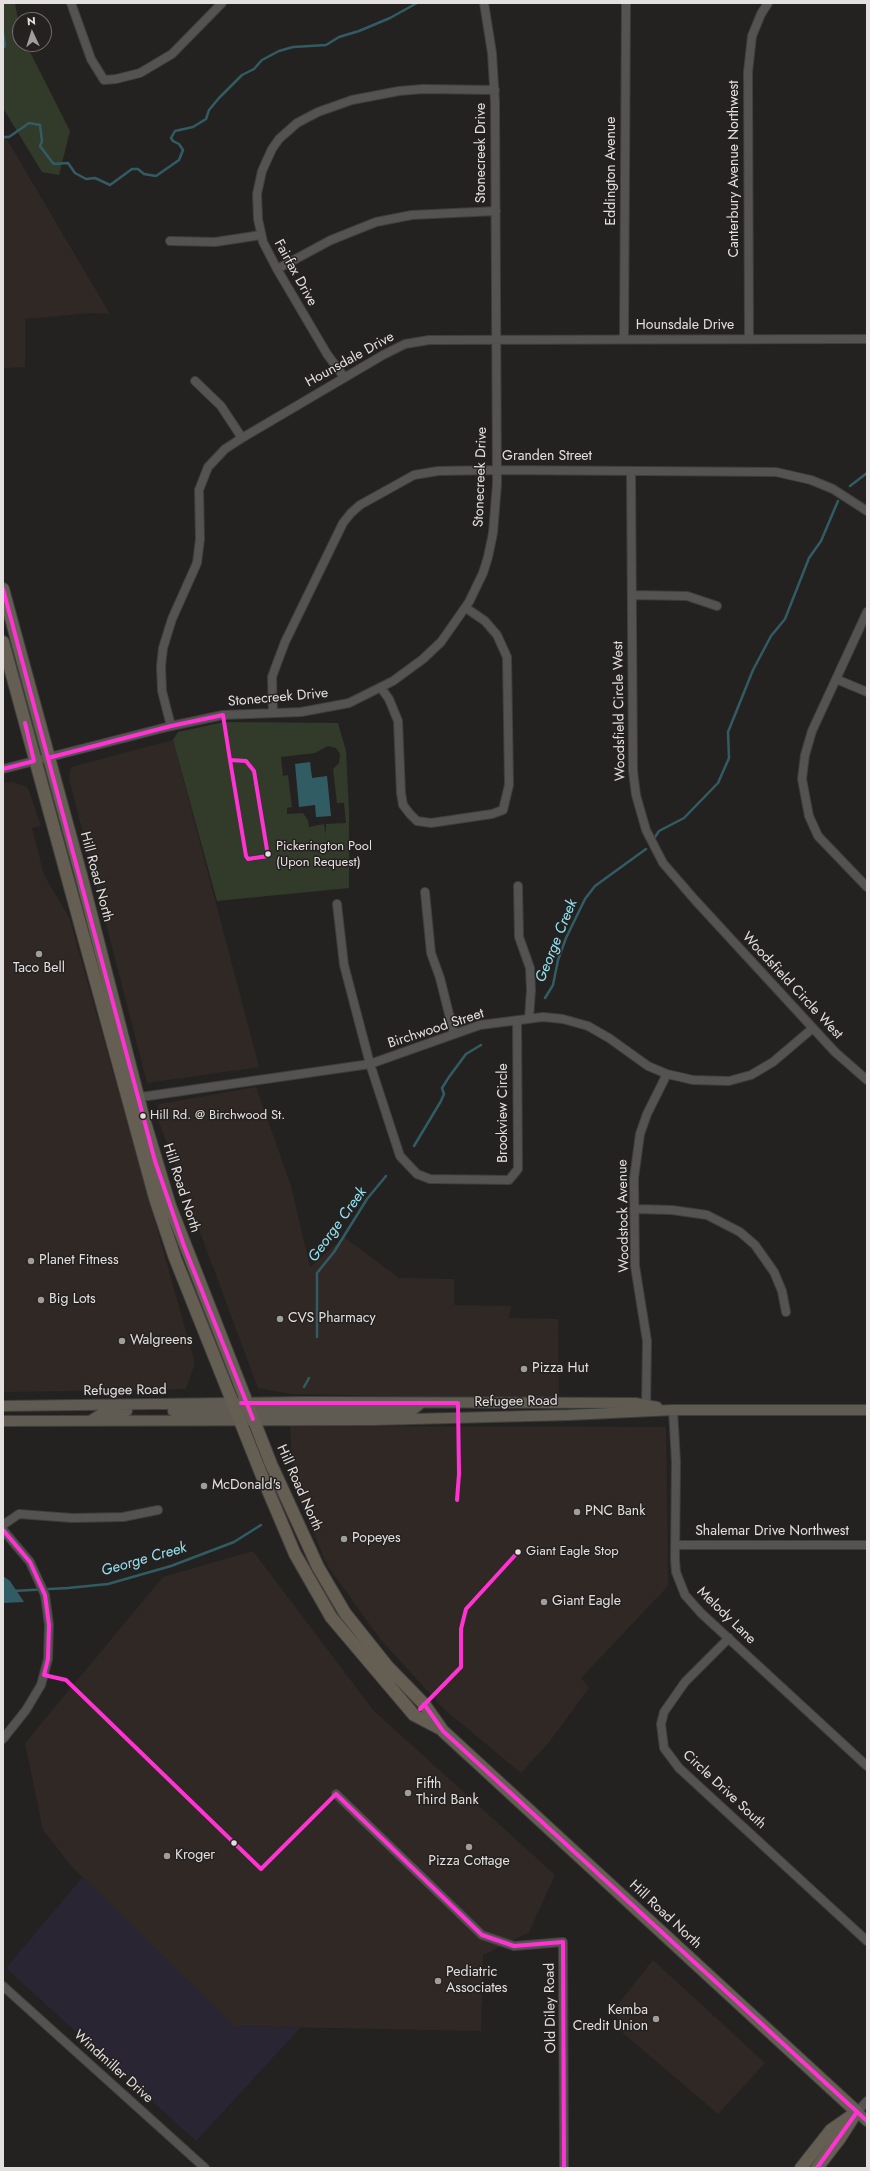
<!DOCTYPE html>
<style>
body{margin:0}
#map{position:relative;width:870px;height:2171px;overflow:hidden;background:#242221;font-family:Jost,sans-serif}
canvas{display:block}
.frame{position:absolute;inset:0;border:4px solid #e3e0df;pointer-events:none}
.north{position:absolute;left:12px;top:12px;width:40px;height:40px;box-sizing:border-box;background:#252120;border:1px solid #716d6c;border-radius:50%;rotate:356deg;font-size:11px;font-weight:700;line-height:16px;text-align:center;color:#e3e0df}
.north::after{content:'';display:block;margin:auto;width:14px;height:18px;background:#a09e9c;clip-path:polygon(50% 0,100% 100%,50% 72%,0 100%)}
</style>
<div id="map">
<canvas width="870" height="2171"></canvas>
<div class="frame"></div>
<div class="north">N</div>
</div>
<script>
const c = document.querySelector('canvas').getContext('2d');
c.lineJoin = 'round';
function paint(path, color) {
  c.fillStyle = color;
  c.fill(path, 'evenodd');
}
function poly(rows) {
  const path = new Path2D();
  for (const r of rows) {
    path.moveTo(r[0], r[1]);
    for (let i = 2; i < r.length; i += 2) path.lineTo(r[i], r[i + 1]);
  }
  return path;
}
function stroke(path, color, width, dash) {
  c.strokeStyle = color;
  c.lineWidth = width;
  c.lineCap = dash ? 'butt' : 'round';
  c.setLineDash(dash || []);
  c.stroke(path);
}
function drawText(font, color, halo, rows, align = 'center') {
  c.font = font + ' Jost,sans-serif';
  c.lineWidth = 3;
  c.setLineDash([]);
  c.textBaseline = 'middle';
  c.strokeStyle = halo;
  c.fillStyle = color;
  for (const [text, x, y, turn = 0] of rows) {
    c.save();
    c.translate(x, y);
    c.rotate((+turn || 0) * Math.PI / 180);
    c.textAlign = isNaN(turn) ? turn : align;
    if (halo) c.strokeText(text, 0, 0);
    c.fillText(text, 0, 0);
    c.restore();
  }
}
const built = poly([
 [3,133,110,314,90,313,25,319,25,367,3,368],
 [173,740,259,1067,147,1083,69,779,71,767],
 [13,782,27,787,30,794,41,826,32,828,44,875,69,917,195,1363,186,1389,3,1392,3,783],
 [256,1087,291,1186,310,1267,344,1237,399,1278,454,1279,454,1305,511,1306,509,1318,558,1319,559,1399,292,1394,258,1388,156,1114,159,1104],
 [290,1426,666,1427,668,1586,581,1678,589,1688,550,1741,521,1773,445,1710,381,1640,327,1565,293,1482],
 [253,1551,373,1710,555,1875,529,1932,483,1955,481,2031,234,2026,73,1868,43,1830,25,1743,163,1577],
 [653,1960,765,2063,718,2114,616,2027,619,2003]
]);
const industrial = poly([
 [83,1877,234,2026,301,2027,196,2141,6,1968]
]);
const green = poly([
 [3,3,15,3,20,31,20,44,26,44,70,131,59,175,42,172,3,108],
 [224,722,338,723,346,751,349,811,349,888,217,901,173,740,178,732],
 [328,746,336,748,340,754,339,763,333,769,337,803,344,803,346,823,326,824,326,835,324,824,309,827,308,820,303,813,287,814,287,808,292,807,288,775,283,776,281,757,315,753]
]);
const water = poly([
 [310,762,312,778,327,776,331,816,316,817,315,805,299,807,295,764],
 [3,1576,10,1581,24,1602,3,1603]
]);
const stream = poly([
 [3,33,5,46,3,48],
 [3,137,9,137,29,123,40,125,42,141,40,146,52,162,54,164,68,163,75,173,86,179,95,178,110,185,132,169,138,169,144,174,156,176,179,160,183,150,179,144,173,141,171,138,175,131,193,127,206,119,209,110,219,98,242,75,254,69,262,60,279,51,293,47,326,45,339,37,359,31,390,18,417,3],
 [850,486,867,473],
 [655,837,659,831,684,818,718,783,729,758,728,732,753,670,771,636,785,619,809,558,821,541,838,501],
 [545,998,553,985,558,960,566,938,585,899,595,886,646,849],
 [414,1146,441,1101,444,1094,442,1088,449,1077,466,1054,481,1045],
 [317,1337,317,1273,334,1252,367,1199,386,1176],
 [304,1387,309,1378],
 [13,1591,68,1588,108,1584,171,1566,234,1542,261,1525]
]);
const minor = poly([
 [71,3,91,59,104,80,116,79,140,73,172,54,222,3],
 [170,241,215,242,261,235],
 [277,269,331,240,376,222,412,215,496,211],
 [624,339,626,3],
 [749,339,748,72,752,36,761,14,768,3],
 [344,377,327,354,277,269,263,242,258,219,257,194,262,171,272,149,279,139,297,123,318,112,352,100,399,91,423,89,495,90],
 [195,381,221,406,242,438],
 [631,471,633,771,636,795,646,830,663,863,695,900,835,1052,867,1080],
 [632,595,687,596,717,606],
 [867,612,812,731,805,755,802,779,809,816,818,836,867,887],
 [836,679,867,692],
 [381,688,389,699,398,721,401,793,403,805,410,814,417,821,431,823,492,814,503,810,509,785,507,657,497,635,485,621,466,608],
 [273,713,272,677,276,666,285,642,343,523,351,513,360,505,414,475,438,471,497,470,776,472,811,480,833,489,867,511],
 [171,726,162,691,161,666,163,648,172,619,197,563,200,539,199,490,208,467,225,449,242,438,383,355,405,344,429,340,867,339],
 [3,769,171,726,223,715,301,712,349,703,393,681,423,659,441,642,469,602,483,573,488,557,493,533,497,484,495,102,492,53,484,3],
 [518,886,519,937,530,968,531,990,529,1018],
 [425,892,431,953,440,978,454,1034],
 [337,904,344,965,370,1064,400,1156,417,1174,430,1179,509,1180,518,1169,517,1020],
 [134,1098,370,1064,480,1025,543,1017,563,1019,588,1026,609,1038,648,1066,667,1074,693,1080,729,1081,751,1075,773,1062,813,1028],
 [634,1209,672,1210,707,1215,740,1232,755,1245,774,1272,782,1291,786,1312],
 [673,1410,676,1462,675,1560,676,1572,685,1595,701,1613,867,1766],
 [646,1411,647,1341,635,1266,634,1178,640,1134,647,1114,667,1074],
 [3,1525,19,1514,72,1518,123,1517,158,1510],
 [3,1530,30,1562,45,1595,49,1625,48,1659,41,1685,26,1710,3,1739],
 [676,1545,867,1545],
 [729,1638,685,1682,664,1712,661,1724,664,1748,679,1768,867,1941],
 [336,1794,482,1935,514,1946,563,1942,564,2168],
 [3,1986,205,2168],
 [857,2112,867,2101]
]);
const major = poly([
 [3,1406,303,1402,635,1403,657,1407],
 [173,1411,236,1411,243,1408],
 [243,1413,413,1410,419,1405],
 [3,1421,373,1420,569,1415,673,1410,867,1410],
 [90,1421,101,1414,127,1411],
 [857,2112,867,2121]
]);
const highway = poly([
 [3,589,81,875,143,1116,170,1206,271,1464,318,1567,345,1613,388,1667,424,1704,443,1731,857,2112],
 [3,642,155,1198,175,1258,264,1481,295,1554,331,1617,414,1715,441,1729],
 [801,2168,831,2130,857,2112],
 [817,2168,840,2138,854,2116]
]);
const bus1 = poly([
 [3,589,155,1161,184,1246,253,1419],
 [48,758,171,726,223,715,230,760],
 [230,760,246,761,254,771,268,856,248,859,246,856,230,760],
 [3,769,34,761,25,723],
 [241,1403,458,1403,459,1474,457,1500],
 [3,1530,30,1562,45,1595,49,1625,48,1659,44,1675,66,1680,261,1869,336,1794,482,1935,514,1946,563,1942,564,2168],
 [424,1704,443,1731,867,2121],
 [420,1709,461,1667,461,1629,466,1609,518,1552],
 [817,2168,857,2112]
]);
const markers = [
 [268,854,3.5,"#e3e0df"],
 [39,954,4,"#a09e9c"],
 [143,1116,3.5,"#e3e0df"],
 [31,1261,4,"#a09e9c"],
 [41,1300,4,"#a09e9c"],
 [280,1319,4,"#a09e9c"],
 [122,1341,4,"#a09e9c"],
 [524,1369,4,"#a09e9c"],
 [204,1486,4,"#a09e9c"],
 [577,1512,4,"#a09e9c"],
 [344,1539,4,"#a09e9c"],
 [518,1552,3.5,"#e3e0df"],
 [544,1602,4,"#a09e9c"],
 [408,1793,4,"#a09e9c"],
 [234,1843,3.5,"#e3e0df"],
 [469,1847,4,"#a09e9c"],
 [167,1856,4,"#a09e9c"],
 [438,1981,4,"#a09e9c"],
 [656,2019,4,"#a09e9c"]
];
const busNames = [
 ["Pickerington Pool",276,847],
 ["(Upon Request)",276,863],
 ["Hill Rd. @ Birchwood St.",150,1116],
 ["Giant Eagle Stop",526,1552]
];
const streetNames = [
 ["Stonecreek Drive",482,153,-90],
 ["Canterbury Avenue Northwest",735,169,-90],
 ["Eddington Avenue",612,171,-90],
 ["Fairfax Drive",295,273,61],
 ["Hounsdale Drive",685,326],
 ["Hounsdale Drive",350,360,-29],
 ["Granden Street",547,457],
 ["Stonecreek Drive",481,477,-88],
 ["Stonecreek Drive",278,698,-5],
 ["Woodsfield Circle West",620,711,-91],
 ["Hill Road North",96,877,75],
 ["Woodsfield Circle West",792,986,47],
 ["Birchwood Street",436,1029,-18],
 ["Brookview Circle",504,1113,-90],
 ["Hill Road North",181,1188,72],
 ["Woodstock Avenue",624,1216,-91],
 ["Refugee Road",125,1391,-1],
 ["Refugee Road",516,1402,-1],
 ["Hill Road North",299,1488,66],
 ["Shalemar Drive Northwest",772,1532],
 ["Melody Lane",726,1616,44],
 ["Circle Drive South",724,1790,43],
 ["Hill Road North",665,1915,43],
 ["Old Diley Road",551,2008,-91],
 ["Windmiller Drive",113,2067,42]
];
const poiNames = [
 ["Taco Bell",39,969,"center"],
 ["Planet Fitness",39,1261],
 ["Big Lots",49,1300],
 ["CVS Pharmacy",288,1319],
 ["Walgreens",130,1341],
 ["Pizza Hut",532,1369],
 ["McDonald's",212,1486],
 ["PNC Bank",585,1512],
 ["Popeyes",352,1539],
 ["Giant Eagle",552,1602],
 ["Fifth",416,1785],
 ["Third Bank",416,1801],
 ["Kroger",175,1856],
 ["Pizza Cottage",469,1862,"center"],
 ["Pediatric",446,1973],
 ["Associates",446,1989],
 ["Kemba",648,2011,"right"],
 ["Credit Union",648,2027,"right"]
];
const waterNames = [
 ["George Creek",557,941,-68],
 ["George Creek",338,1225,-54],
 ["George Creek",144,1560,-16]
];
paint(built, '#302824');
paint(industrial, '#2a2533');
paint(green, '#323a29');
paint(water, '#325c64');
stroke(stream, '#325c64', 2.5);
stroke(minor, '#403e3d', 10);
stroke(major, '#403e3d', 12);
stroke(highway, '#403e3d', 14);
stroke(minor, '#545352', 8);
stroke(major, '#5f5a52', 10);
stroke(highway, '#655f53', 12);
stroke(bus1, '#ff33d1', 4);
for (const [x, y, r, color] of markers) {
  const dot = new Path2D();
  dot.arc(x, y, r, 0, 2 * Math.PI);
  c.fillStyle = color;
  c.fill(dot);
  stroke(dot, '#252120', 1.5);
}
drawText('13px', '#e3e0df', '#252120', busNames, 'left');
drawText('14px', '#e3e0df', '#252120', streetNames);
drawText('14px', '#e3e0df', '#252120', poiNames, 'left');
drawText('italic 15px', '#90e2f1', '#252120', waterNames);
</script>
